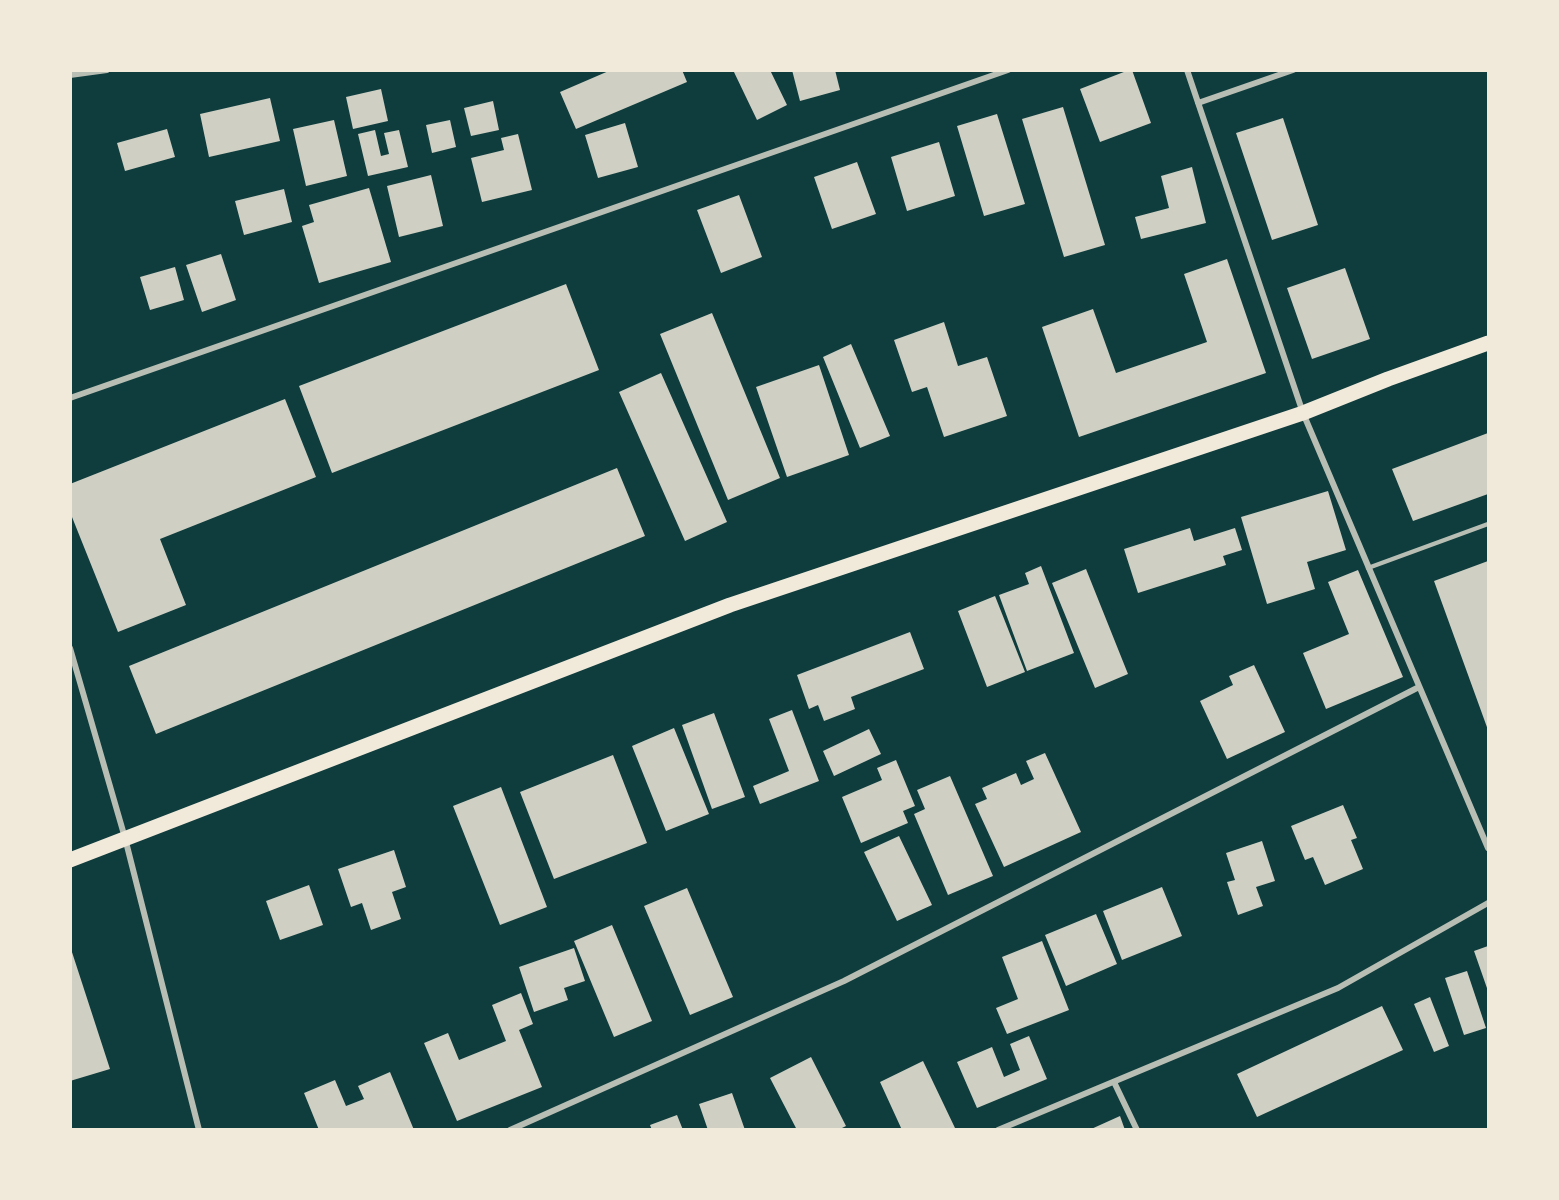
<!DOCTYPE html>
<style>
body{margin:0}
#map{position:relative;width:1559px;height:1200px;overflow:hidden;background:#0f3d3e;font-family:Lora,serif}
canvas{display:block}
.frame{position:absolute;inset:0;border:72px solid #f1e9da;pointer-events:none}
</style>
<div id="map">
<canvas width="1559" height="1200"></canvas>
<div class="frame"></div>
</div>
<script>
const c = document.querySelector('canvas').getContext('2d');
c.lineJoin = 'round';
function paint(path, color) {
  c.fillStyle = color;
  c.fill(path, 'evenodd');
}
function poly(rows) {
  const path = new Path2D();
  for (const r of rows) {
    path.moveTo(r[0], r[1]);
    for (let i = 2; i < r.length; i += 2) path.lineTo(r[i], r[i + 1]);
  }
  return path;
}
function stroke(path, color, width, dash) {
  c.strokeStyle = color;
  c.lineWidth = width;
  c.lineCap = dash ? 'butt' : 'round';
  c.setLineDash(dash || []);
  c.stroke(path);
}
const building = poly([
 [611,70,682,70,687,82,576,129,560,92],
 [733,70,770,70,787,105,757,120],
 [792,70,835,70,840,90,800,101],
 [1129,70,1132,70,1151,123,1100,142,1080,89],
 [381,89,388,121,353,129,346,97],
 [270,98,280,141,209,157,200,114],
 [493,101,499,130,471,136,464,108],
 [1063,107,1105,245,1064,257,1022,119],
 [997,114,1025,204,984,216,957,126],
 [1283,118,1318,225,1272,240,1236,133],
 [334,120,347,176,306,186,293,129],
 [450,120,456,147,432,153,426,125],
 [625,123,638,167,598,178,585,135],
 [167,129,175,157,125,171,117,143],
 [375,130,381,156,389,154,384,133,399,130,408,167,368,176,358,134],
 [518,134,532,190,482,202,471,158,504,150,501,138],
 [939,142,955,196,907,211,891,157],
 [857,162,876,214,832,229,814,177],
 [1192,167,1206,223,1141,239,1135,217,1169,208,1161,176],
 [431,175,443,226,399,237,387,186],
 [369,188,391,262,319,283,302,226,314,222,309,205],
 [284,189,292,222,244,235,235,201],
 [739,195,762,257,721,273,697,210],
 [221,254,236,300,202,312,186,265],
 [1227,259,1266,373,1079,437,1042,327,1093,309,1116,373,1207,342,1184,274],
 [175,267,184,300,150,310,140,277],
 [1345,268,1370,339,1312,359,1287,288],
 [566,284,599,370,332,473,299,386],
 [712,313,780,478,728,500,660,334],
 [944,322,958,366,987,357,1007,416,944,437,927,387,912,392,894,340],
 [851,344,890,436,860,448,823,357],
 [819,365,849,455,787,477,756,387],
 [661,373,727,522,685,541,619,392],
 [285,399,316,477,160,539,186,605,118,632,70,512,70,484],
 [1488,433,1488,494,1413,521,1392,469],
 [617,468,645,536,156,734,129,666],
 [1328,491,1346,550,1307,562,1315,589,1267,604,1241,517],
 [1190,528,1194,541,1235,528,1242,550,1223,556,1226,565,1138,593,1124,549],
 [1488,561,1488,730,1434,581],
 [1041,566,1074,653,1027,671,999,595,1029,584,1025,573],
 [1086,569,1128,674,1095,688,1052,583],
 [1358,570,1403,677,1326,709,1303,653,1349,634,1328,582],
 [995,596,1025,672,987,687,958,611],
 [910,632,924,669,851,697,855,709,824,721,818,705,809,709,797,675],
 [1254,665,1285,732,1227,759,1200,701,1233,685,1229,676],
 [792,710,819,781,760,804,753,786,789,771,769,719],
 [714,713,745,797,712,809,682,725],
 [674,728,709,814,666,831,632,746],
 [869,729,881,754,834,776,823,751],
 [1045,753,1081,832,1004,867,975,804,987,799,982,788,1016,773,1021,785,1034,779,1026,761],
 [613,755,647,843,554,879,520,792],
 [896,760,915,806,903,811,908,823,861,843,842,797,882,780,877,768],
 [950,776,993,876,948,895,914,814,925,809,917,790],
 [501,787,547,907,500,925,453,806],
 [1343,805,1357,838,1351,840,1363,869,1325,885,1313,857,1305,860,1291,826],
 [899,836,932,905,897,921,864,852],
 [1262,841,1275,881,1256,887,1263,906,1238,915,1227,882,1235,880,1226,853],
 [394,850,406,887,392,892,401,919,371,930,362,903,351,907,338,869],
 [309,885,323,925,280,940,266,901],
 [1162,887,1182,936,1122,960,1103,911],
 [687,888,733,997,690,1015,644,906],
 [1096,914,1117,964,1066,986,1045,935],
 [612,925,652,1021,614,1037,574,941],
 [1042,941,1069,1010,1007,1034,996,1008,1018,999,1002,957],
 [70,946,110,1069,70,1081],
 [1488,946,1488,991,1474,951],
 [574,948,585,981,564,988,568,1000,534,1012,519,967],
 [1467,971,1486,1028,1464,1035,1445,978],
 [521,993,533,1024,519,1030,542,1087,457,1121,424,1043,448,1033,459,1060,506,1041,492,1005],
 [1430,997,1449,1046,1434,1052,1414,1004],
 [1382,1006,1403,1050,1257,1117,1237,1074],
 [1029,1036,1047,1079,977,1108,957,1062,992,1047,1004,1077,1020,1070,1010,1044],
 [811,1057,846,1126,838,1130,797,1130,770,1078],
 [923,1061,955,1128,952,1130,902,1130,880,1082],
 [390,1072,414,1130,319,1130,304,1093,335,1080,346,1106,364,1099,358,1086],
 [732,1093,745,1130,708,1130,699,1104],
 [677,1115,683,1130,652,1130,650,1125],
 [1120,1116,1125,1130,1089,1130]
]);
const service = poly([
 [1368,568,1488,524]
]);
const minor = poly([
 [1187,70,1303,413,1488,848],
 [70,75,107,70],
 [1198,103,1293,70],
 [70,398,1008,70],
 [70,648,125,838,199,1130],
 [1114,1082,1137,1130],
 [510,1130,844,981,1419,687],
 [998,1130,1338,988,1488,903]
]);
const primary = poly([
 [70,860,730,605,1303,413,1388,379,1488,343]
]);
paint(building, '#cfcfc3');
stroke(service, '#b8beb3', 4.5);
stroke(minor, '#b8beb3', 6);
stroke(primary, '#f1e9da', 15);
</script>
